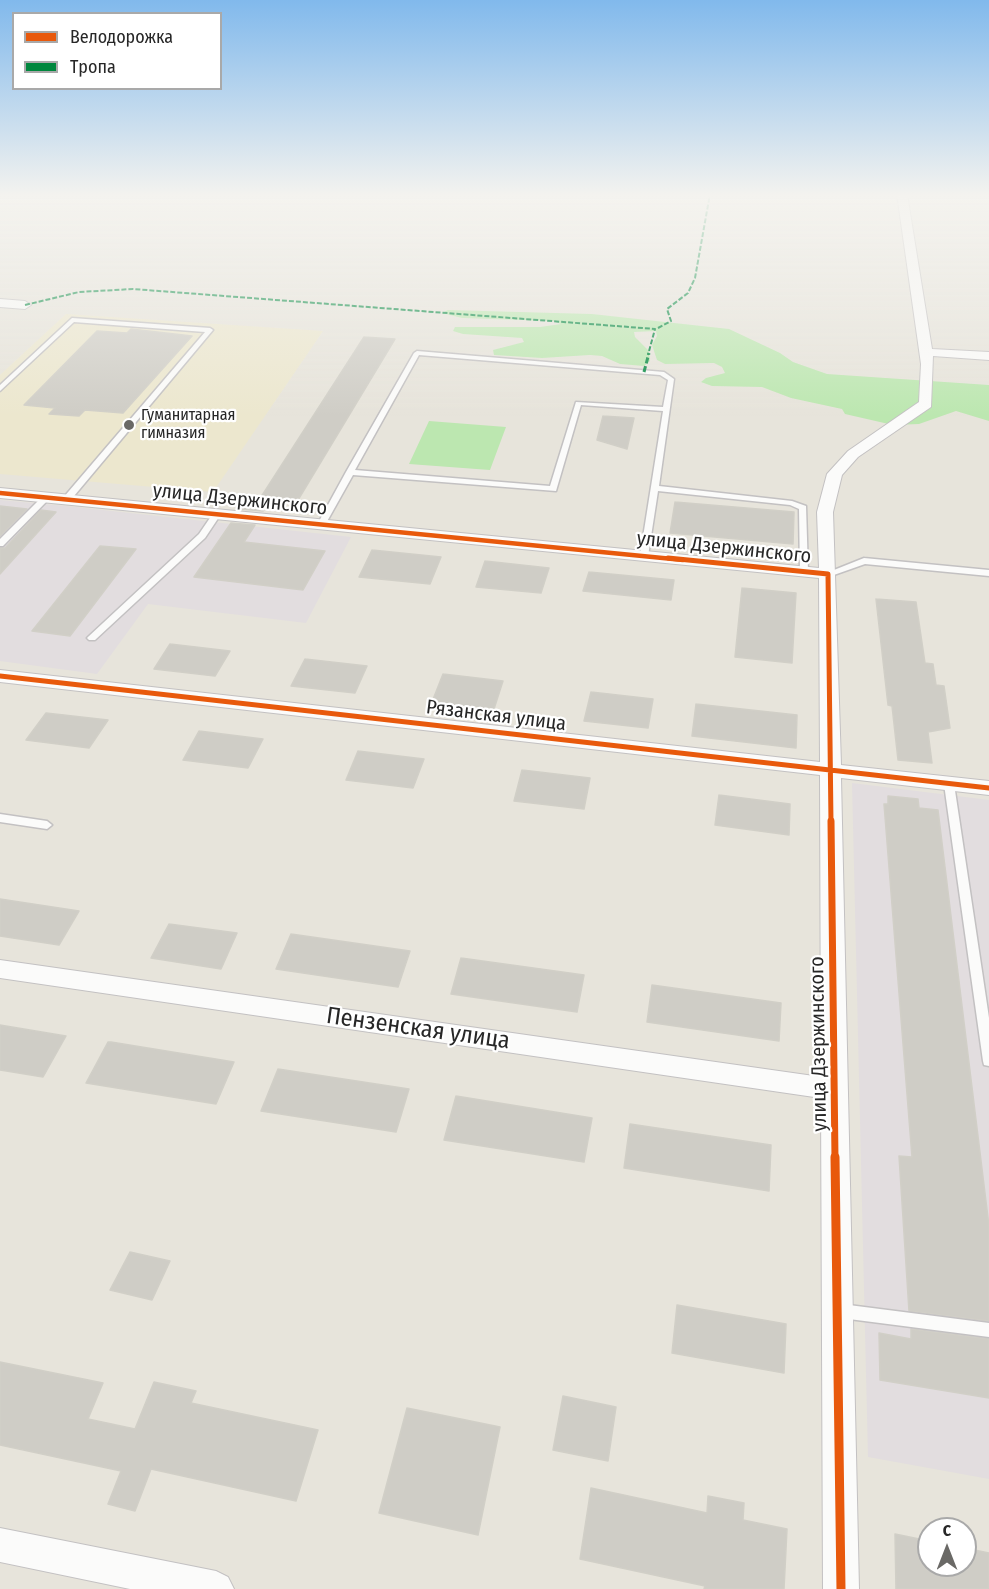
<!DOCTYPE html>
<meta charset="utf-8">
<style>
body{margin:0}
#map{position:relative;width:989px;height:1589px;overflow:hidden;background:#e7e4db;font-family:"Fira Sans Condensed",sans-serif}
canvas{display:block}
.legend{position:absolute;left:12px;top:12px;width:210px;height:78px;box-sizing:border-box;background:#fff;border:2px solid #a9a9a9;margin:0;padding:8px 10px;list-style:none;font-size:18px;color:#272727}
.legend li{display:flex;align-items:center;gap:12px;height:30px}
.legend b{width:30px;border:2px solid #a9a9a9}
.north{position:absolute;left:917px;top:1517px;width:60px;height:60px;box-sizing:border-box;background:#fff;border:2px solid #a9a9a9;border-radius:50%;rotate:0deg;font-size:16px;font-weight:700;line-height:24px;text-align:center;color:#272727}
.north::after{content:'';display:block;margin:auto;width:21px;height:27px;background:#6a6966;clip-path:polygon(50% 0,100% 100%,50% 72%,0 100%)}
</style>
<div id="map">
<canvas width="989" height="1589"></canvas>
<ul class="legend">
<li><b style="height:8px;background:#e8590c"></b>Велодорожка</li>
<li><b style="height:8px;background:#00873e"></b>Тропа</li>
</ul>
<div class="north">С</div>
</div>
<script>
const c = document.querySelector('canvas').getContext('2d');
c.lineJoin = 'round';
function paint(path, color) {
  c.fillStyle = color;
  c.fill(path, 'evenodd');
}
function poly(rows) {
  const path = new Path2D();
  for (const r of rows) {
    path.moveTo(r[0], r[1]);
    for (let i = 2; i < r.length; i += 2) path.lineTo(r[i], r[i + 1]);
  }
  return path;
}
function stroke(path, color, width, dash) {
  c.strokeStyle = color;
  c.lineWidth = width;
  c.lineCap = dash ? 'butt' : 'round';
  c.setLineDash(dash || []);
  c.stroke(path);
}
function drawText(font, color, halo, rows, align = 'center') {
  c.font = font + ' "Fira Sans Condensed",sans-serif';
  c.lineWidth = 4.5;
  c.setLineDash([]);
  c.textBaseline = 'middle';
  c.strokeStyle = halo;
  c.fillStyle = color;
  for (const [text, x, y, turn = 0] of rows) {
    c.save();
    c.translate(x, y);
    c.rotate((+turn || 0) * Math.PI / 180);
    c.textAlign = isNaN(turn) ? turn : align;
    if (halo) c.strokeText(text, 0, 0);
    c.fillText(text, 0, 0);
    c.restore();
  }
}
const industrial = poly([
 [0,500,66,506,351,537,306,623,148,604,97,674,0,661],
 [852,783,989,800,989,1479,868,1457]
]);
const education = poly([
 [66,314,323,331,213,492,0,474,0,375]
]);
const green = poly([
 [448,310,592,314,729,329,780,353,793,362,827,374,989,385,989,421,956,411,919,424,893,425,845,414,842,409,791,398,762,387,712,386,701,382,706,378,725,373,722,367,714,363,665,364,657,360,652,345,657,336,656,331,634,332,635,337,649,351,650,361,644,366,620,364,602,356,590,355,542,358,494,355,493,350,524,342,522,338,463,334,453,331,455,327,540,327,561,324,553,321,462,318,442,313],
 [429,421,506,427,490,470,409,464]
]);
const building = poly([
 [131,329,192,336,123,413,85,410,79,416,49,414,55,408,24,405,97,331,127,333,131,329],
 [364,337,395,339,298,500,261,497,364,337],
 [603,416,634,418,627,449,597,440,603,416],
 [247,499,269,501,263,511,240,509,247,499],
 [675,502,794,512,793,544,670,533,675,502],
 [0,506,27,509,0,536,0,506],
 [41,510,56,512,0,574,0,548,5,548,41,510],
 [231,523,255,525,244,542,325,551,303,590,194,577,231,523],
 [100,546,136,549,70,636,32,631,100,546],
 [372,550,441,557,430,584,359,577,372,550],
 [485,561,549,568,541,593,476,587,485,561],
 [589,572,674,580,671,600,583,591,589,572],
 [742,588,796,593,792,663,735,657,742,588],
 [876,599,916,602,925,663,933,664,936,685,944,686,950,728,928,732,932,763,898,760,892,706,888,705,876,599],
 [170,644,230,651,215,676,154,669,170,644],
 [305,659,367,666,355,693,291,686,305,659],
 [443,674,503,681,494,709,432,702,443,674],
 [591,692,653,699,648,728,584,721,591,692],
 [696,704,797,715,796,748,692,736,696,704],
 [46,713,108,720,89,748,26,740,46,713],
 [199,731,263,739,248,768,183,760,199,731],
 [358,751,424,759,413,788,346,780,358,751],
 [522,770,590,778,584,809,514,801,522,770],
 [719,795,790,804,789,835,715,825,719,795],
 [888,796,918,799,919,808,938,810,989,1226,989,1321,909,1311,899,1156,912,1157,884,804,888,804,888,796],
 [0,899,79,911,59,945,0,936,0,899],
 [169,924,237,933,221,969,151,958,169,924],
 [291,934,410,951,398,987,276,969,291,934],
 [461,958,584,975,577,1012,451,994,461,958],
 [652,985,781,1003,779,1041,647,1022,652,985],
 [0,1025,66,1036,43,1077,0,1070,0,1025],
 [108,1042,111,1042,234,1062,216,1104,86,1083,108,1042],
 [278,1069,409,1089,396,1132,261,1111,278,1069],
 [456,1096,592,1118,584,1162,444,1140,456,1096],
 [630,1124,771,1145,769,1191,624,1168,630,1124],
 [130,1252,170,1261,152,1300,110,1290,130,1252],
 [677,1305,786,1324,784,1373,672,1353,677,1305],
 [911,1329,989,1339,989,1398,880,1380,879,1333,911,1339,911,1329],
 [0,1362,103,1383,88,1419,135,1429,154,1382,196,1391,191,1403,318,1430,296,1501,151,1469,135,1511,108,1504,121,1471,0,1445,0,1362],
 [563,1396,616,1407,608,1461,553,1450,563,1396],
 [407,1408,500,1427,478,1535,379,1513,407,1408],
 [591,1488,707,1513,708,1496,744,1503,743,1520,787,1529,784,1589,704,1589,705,1586,580,1559,591,1488],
 [895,1534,929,1541,929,1565,965,1565,965,1548,989,1553,989,1589,896,1589,895,1534]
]);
const service = poly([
 [72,318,210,328,213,330,69,502,66,502,62,500,63,498,205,332,74,322,0,391,0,385,72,318],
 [417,351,664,372,674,379,659,486,792,501,806,506,808,572,804,575,800,572,799,509,790,505,658,491,648,556,647,558,641,558,640,556,663,411,581,405,556,491,353,475,325,525,321,527,318,527,317,525,346,472,414,353,417,351],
 [419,355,660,375,668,380,663,407,576,402,550,486,355,470,419,355],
 [43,496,49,496,50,498,3,546,0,546,0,539,43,496],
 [214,512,217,512,221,514,205,538,95,640,89,640,87,638,89,636,199,534,214,512],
 [864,558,989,570,989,576,865,564,831,576,825,576,824,574,864,558],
 [949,781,954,784,989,1018,989,1066,984,1065,983,1061,944,784,949,781],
 [0,814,47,821,52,825,47,829,0,822,0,814],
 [841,1304,989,1323,989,1337,841,1318,836,1316,833,1311,836,1306,841,1304]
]);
const minor = poly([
 [897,194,907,194,932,349,989,352,989,360,933,356,931,407,858,457,842,475,833,512,841,765,989,781,989,795,841,778,859,1589,823,1589,821,1098,0,978,0,960,821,1077,820,775,0,682,0,670,820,762,819,578,0,498,0,488,819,568,817,512,827,474,848,451,919,402,921,364,897,194],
 [0,299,25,301,31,305,25,309,0,307,0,299],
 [0,1528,216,1571,228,1577,234,1589,130,1589,0,1562,0,1528]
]);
const quietFar1 = poly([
 [25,305,79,292,133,289,655,329,648,355],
 [658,328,671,321,667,309,688,293,695,278,710,194]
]);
const quiet = poly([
 [644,372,649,353]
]);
const cyclewayFar3 = poly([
 [0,493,683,560]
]);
const cyclewayFar2 = poly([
 [668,558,828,574,831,823],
 [0,676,989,788]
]);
const cyclewayFar1 = poly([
 [831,821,835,1159]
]);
const cycleway = poly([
 [835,1157,841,1589]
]);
const markers = [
 [129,425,6,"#6a6966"]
];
const farPoinames = [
 ["Гуманитарная",141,416],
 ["гимназия",141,434]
];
const streetNames = [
 ["улица Дзержинского",240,500,6],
 ["улица Дзержинского",724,548,6],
 ["Рязанская улица",496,716,7],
 ["улица Дзержинского",819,1044,-91]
];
const nearStreetnames = [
 ["Пензенская улица",418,1029,8]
];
paint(industrial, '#e2dddf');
paint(education, '#ece7ce');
paint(green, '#bce7b0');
paint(building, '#cfcdc6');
stroke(building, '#d1cfc7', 1.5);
stroke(service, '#c3c1c2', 3);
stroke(minor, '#c3c1c2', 2);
paint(service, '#fbfbfa');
paint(minor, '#fbfbfa');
stroke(quietFar1, '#00873e', 2, [5, 2]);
stroke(quiet, '#00873e', 3, [6, 3]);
stroke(cyclewayFar3, '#e8590c', 4.5);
stroke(cyclewayFar2, '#e8590c', 5);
stroke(cyclewayFar1, '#e8590c', 7);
stroke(cycleway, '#e8590c', 9);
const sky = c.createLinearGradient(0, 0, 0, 416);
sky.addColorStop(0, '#81b9ec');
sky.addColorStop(0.47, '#f4f3ef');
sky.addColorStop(1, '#f4f3ef00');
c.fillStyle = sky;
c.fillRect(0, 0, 989, 416);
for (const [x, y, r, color] of markers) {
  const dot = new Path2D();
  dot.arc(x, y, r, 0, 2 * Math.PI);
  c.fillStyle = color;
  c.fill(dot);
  stroke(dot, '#fff', 2);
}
drawText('16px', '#272727', '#fff', farPoinames, 'left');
drawText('20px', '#272727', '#fff', streetNames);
drawText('24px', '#272727', '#fff', nearStreetnames);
</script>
